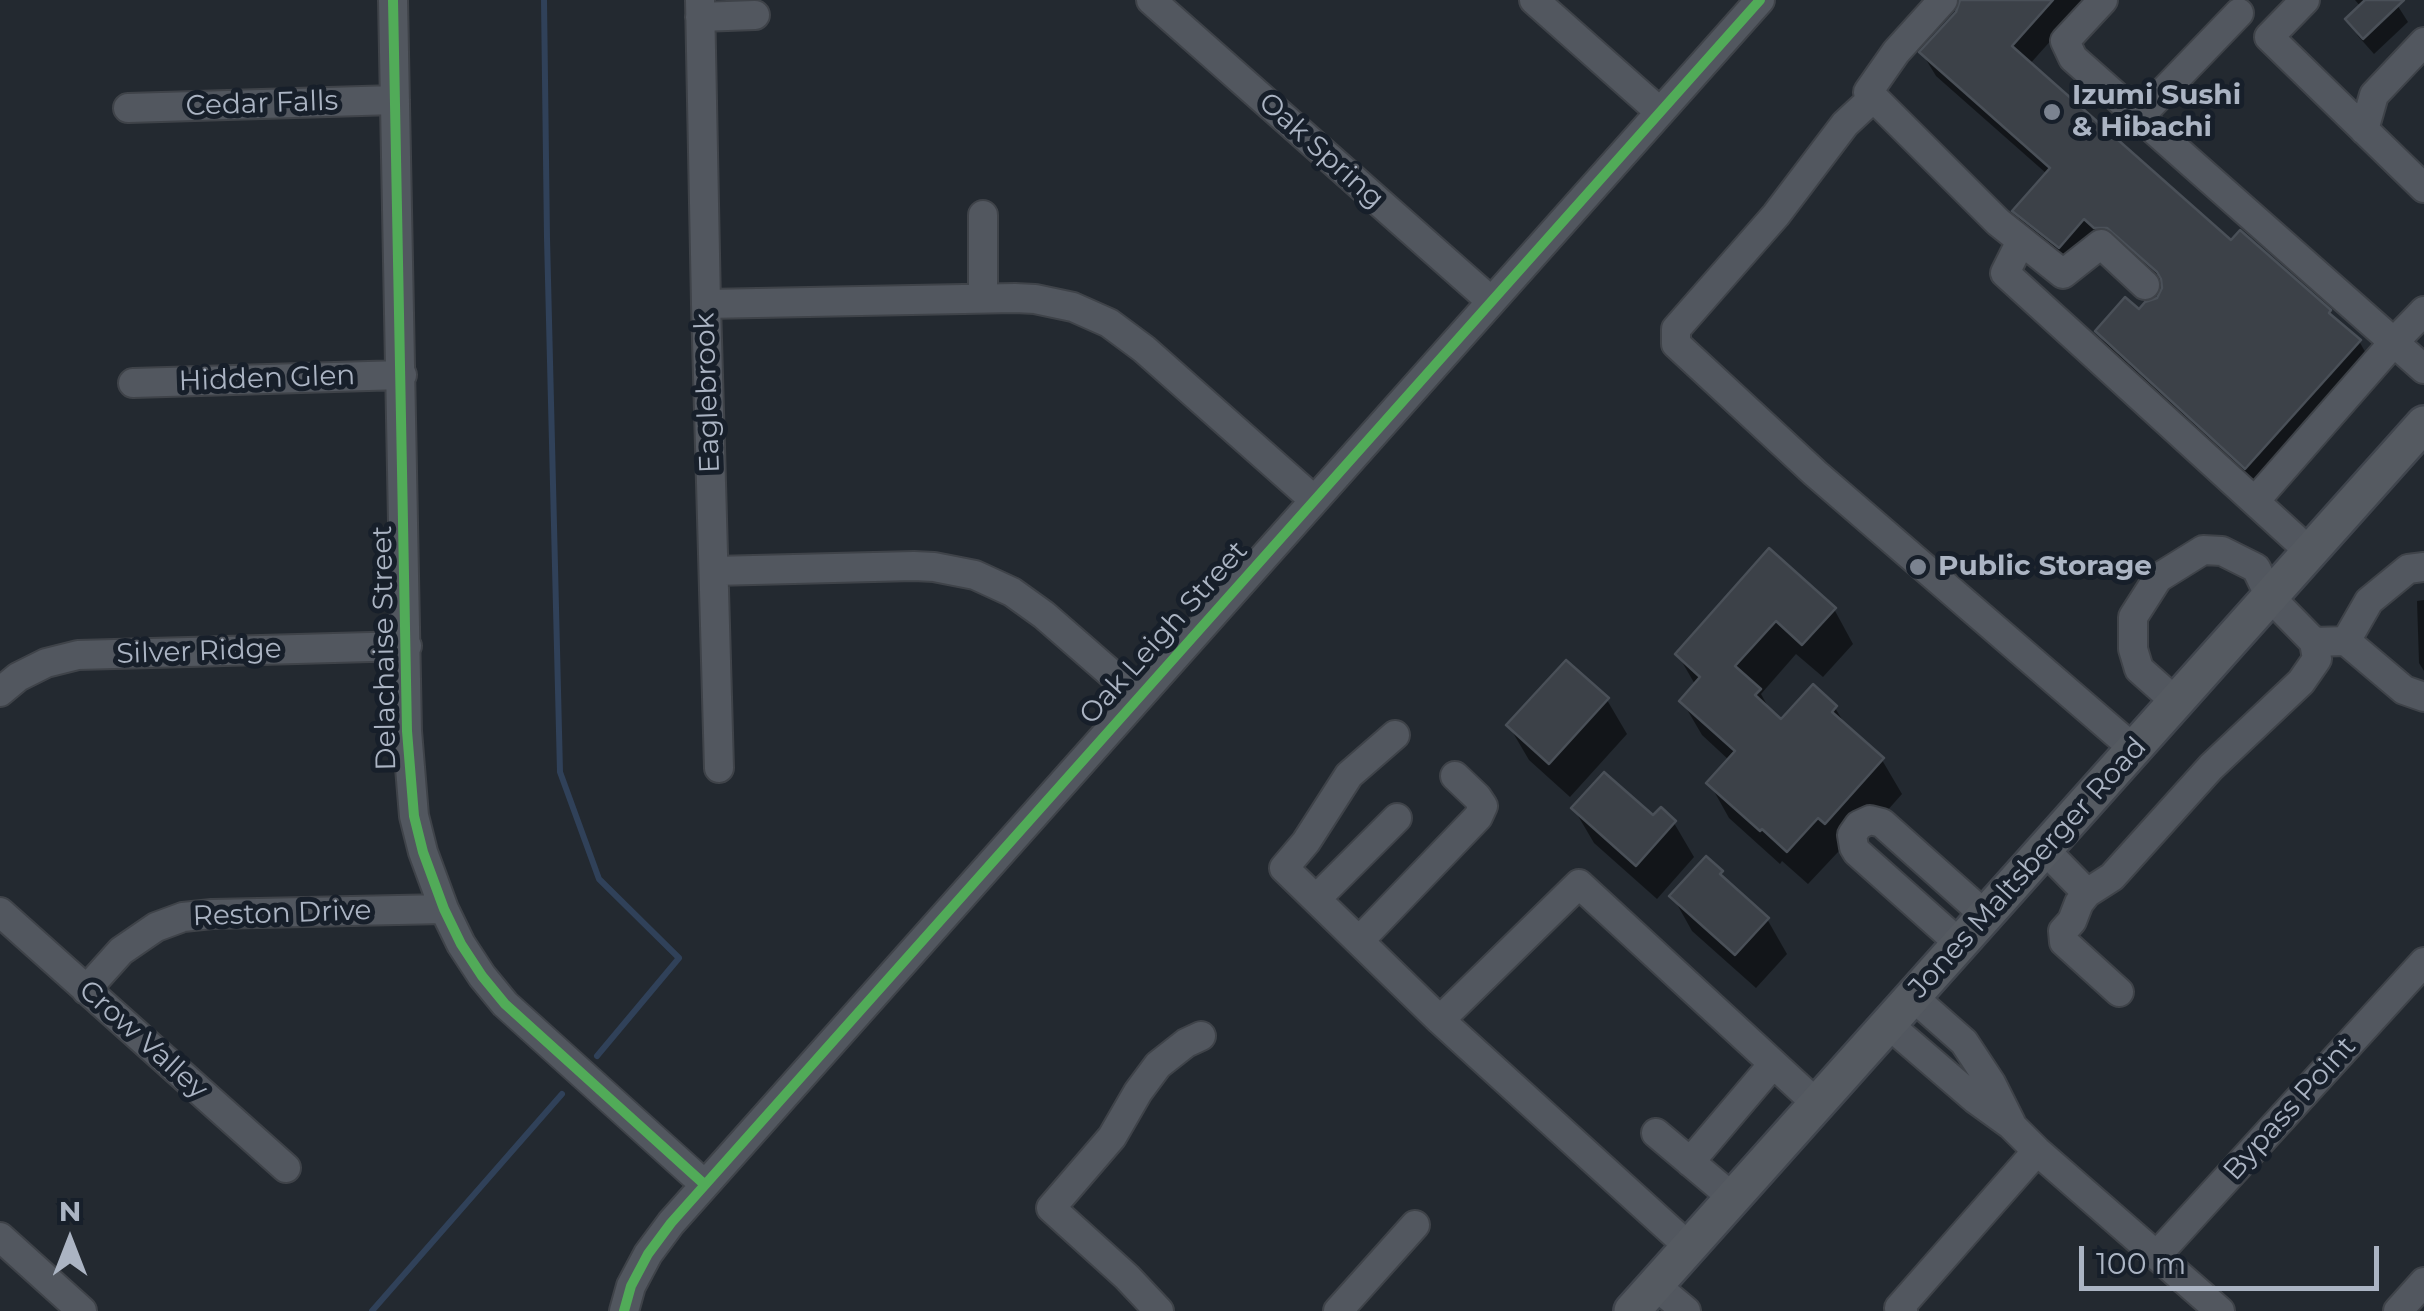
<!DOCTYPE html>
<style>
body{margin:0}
#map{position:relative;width:2424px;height:1311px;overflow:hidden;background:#232930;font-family:Montserrat,sans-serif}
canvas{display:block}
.north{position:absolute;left:20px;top:1191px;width:100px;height:100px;-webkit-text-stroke:8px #171f2a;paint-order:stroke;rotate:0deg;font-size:28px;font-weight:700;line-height:40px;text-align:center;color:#abb4c3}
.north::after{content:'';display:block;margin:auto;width:35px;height:45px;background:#abb4c3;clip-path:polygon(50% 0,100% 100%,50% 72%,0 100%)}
.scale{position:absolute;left:2079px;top:1246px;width:300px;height:45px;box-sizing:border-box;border:5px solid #abb4c3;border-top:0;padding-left:12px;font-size:30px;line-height:35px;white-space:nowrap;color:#abb4c3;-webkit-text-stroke:8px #171f2a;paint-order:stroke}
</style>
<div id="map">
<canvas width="2424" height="1311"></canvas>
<div class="north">N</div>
<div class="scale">100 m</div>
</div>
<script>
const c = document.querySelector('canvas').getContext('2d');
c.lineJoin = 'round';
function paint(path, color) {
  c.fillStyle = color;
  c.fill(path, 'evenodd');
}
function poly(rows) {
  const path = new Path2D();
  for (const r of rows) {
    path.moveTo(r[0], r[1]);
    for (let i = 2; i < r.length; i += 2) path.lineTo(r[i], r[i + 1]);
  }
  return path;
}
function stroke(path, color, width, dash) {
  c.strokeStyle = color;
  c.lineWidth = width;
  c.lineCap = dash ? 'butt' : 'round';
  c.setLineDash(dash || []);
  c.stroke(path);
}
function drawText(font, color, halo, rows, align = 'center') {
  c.font = font + ' Montserrat,sans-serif';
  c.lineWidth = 10;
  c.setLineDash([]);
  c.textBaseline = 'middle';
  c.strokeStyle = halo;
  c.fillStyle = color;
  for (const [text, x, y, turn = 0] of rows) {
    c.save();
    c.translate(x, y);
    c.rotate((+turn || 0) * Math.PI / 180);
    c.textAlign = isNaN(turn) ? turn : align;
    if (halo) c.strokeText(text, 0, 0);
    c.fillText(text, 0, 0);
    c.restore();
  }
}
const shadow = poly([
 [1963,0,2087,0,2029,65,2231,244,2329,312,2334,320,2359,341,2372,364,2259,490,2111,355,2098,332,2139,312,2159,300,2165,288,2122,250,2073,270,2028,234,2015,211,2047,174,1936,76,1922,53,1958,13],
 [2355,0,2394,0,2408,22,2374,54,2358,36,2348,19,2361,7],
 [1769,552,1834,609,1853,644,1823,677,1796,654,1761,694,1772,714,1781,722,1835,708,1848,729,1882,760,1902,794,1846,857,1839,851,1808,884,1782,861,1780,864,1729,818,1710,784,1730,761,1702,735,1682,701,1696,686,1678,655],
 [2424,600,2424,671,2419,663,2417,601],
 [1607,700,1627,734,1570,797,1529,760,1509,726],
 [1574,809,1674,823,1694,857,1657,899,1594,843],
 [1721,872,1729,886,1767,919,1787,954,1756,988,1692,931,1673,897]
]);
const stream = poly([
 [544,0,547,238,560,772,599,879,679,958,597,1056],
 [372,1311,562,1094]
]);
const building = poly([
 [1960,0,2053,0,2012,46,2231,240,2240,230,2331,310,2329,313,2361,340,2245,469,2095,331,2125,297,2139,309,2145,302,2157,298,2162,288,2161,279,2157,272,2107,228,2094,228,2084,219,2059,248,2012,211,2050,168,1919,52,1956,12,1960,0],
 [2365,0,2404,0,2363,39,2345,19,2365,0],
 [1769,548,1836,608,1802,645,1776,621,1735,666,1761,689,1755,695,1781,719,1813,684,1837,706,1832,712,1884,758,1825,824,1818,818,1787,852,1762,829,1760,831,1706,783,1735,751,1679,701,1700,677,1675,654,1769,548],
 [1566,660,1609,698,1549,764,1506,725,1566,660],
 [1604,772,1653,815,1661,807,1676,821,1636,866,1571,808,1604,772],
 [1706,856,1723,871,1720,874,1769,918,1735,955,1669,896,1706,856]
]);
const minor = poly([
 [393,0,407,731,414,816,423,852,444,909,461,944,482,976,505,1004,704,1184],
 [700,0,706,304,719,768],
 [1151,0,1491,301],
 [1534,0,1660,112],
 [1943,0,1896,52,1868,92,1998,222,2063,274,2101,244,2145,285],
 [2103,0,2065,41,2073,58,2424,369],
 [2305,0,2269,37,2424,188],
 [700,17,755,15],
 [1873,98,1845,124,1776,215,1676,329,1676,344,1815,473,2134,749],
 [128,108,395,100],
 [2139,117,2239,13],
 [2364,130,2374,95,2424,42],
 [983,215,983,298],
 [2021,241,2005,273,2310,552],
 [706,304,1015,298,1035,299,1073,307,1109,323,1144,349,1313,499],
 [133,383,402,375],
 [2255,501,2394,342,2424,311],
 [714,571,914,566,934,567,975,575,1012,592,1044,615,1138,697],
 [2346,641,2369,601,2408,569,2424,567],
 [0,692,18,677,46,663,78,655,407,646],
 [2176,702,2139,669,2133,649,2133,617,2158,578,2203,550,2222,551,2256,568,2270,597,2314,642,2346,641,2404,690,2424,697],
 [1395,735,1349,775,1306,842,1284,868,1440,1020],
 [2044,849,2087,893,2112,877,2211,767,2301,682,2317,659,2314,642],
 [2087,893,2079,903,2072,921,2063,931,2064,942,2119,992],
 [1316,899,1397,818],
 [0,912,286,1168],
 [1359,941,1478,817,1483,806,1477,797,1455,776],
 [1960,944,1857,852,1854,847,1852,835,1859,825,1870,820,1882,823,1985,915],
 [86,990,121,951,156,927,183,917,212,914,444,909],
 [1913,997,1964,1042,1991,1083,2011,1123],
 [1888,1024,1975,1099,2011,1125,2037,1151,2220,1311],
 [1656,1133,1733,1198],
 [1690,1162,1773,1064],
 [0,1237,82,1311],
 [1689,1247,1440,1020,1579,884,1817,1104],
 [2157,1255,2424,962],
 [1655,1285,1686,1311],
 [624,1311,631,1286,648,1254,671,1223,1760,0],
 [1159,1311,1127,1277,1051,1208,1112,1137,1138,1092,1158,1065,1186,1043,1201,1036],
 [1338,1311,1415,1225],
 [1903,1311,1899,1308,2037,1151],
 [2398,1311,2424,1282]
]);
const major = poly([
 [1632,1311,2424,424]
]);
const cycleway = poly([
 [393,0,407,731,414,816,423,852,444,909,461,944,482,976,505,1004,704,1184],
 [624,1311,631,1286,648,1254,671,1223,1760,0]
]);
const markers = [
 [2052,112,10,"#7b8390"],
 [1918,567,10,"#7b8390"]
];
const poiNames = [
 ["Izumi Sushi",2072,96],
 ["& Hibachi",2072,128],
 ["Public Storage",1938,567]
];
const streetNames = [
 ["Cedar Falls",262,104,-2],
 ["Oak Spring",1321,151,42],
 ["Hidden Glen",267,379,-2],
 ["Eaglebrook",708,393,-92],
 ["Oak Leigh Street",1164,633,-48],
 ["Delachaise Street",385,648,-91],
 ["Silver Ridge",199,652,-2],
 ["Jones Maltsberger Road",2028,868,-48],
 ["Reston Drive",282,914,-2],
 ["Crow Valley",143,1040,42],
 ["Bypass Point",2290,1109,-48]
];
paint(shadow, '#0007');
stroke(stream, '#304159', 6);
paint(building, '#3c4148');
stroke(building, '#4a5058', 2.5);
stroke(minor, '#3f4349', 32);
stroke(major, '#40454d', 40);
stroke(minor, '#52575f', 28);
stroke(major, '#555a61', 35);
stroke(cycleway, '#51ab58', 10);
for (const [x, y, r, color] of markers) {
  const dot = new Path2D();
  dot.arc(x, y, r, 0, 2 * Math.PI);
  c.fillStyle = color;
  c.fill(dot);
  stroke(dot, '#171f2a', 4);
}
drawText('bold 28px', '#abb4c3', '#171f2a', poiNames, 'left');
drawText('28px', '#abb4c3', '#171f2a', streetNames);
</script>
